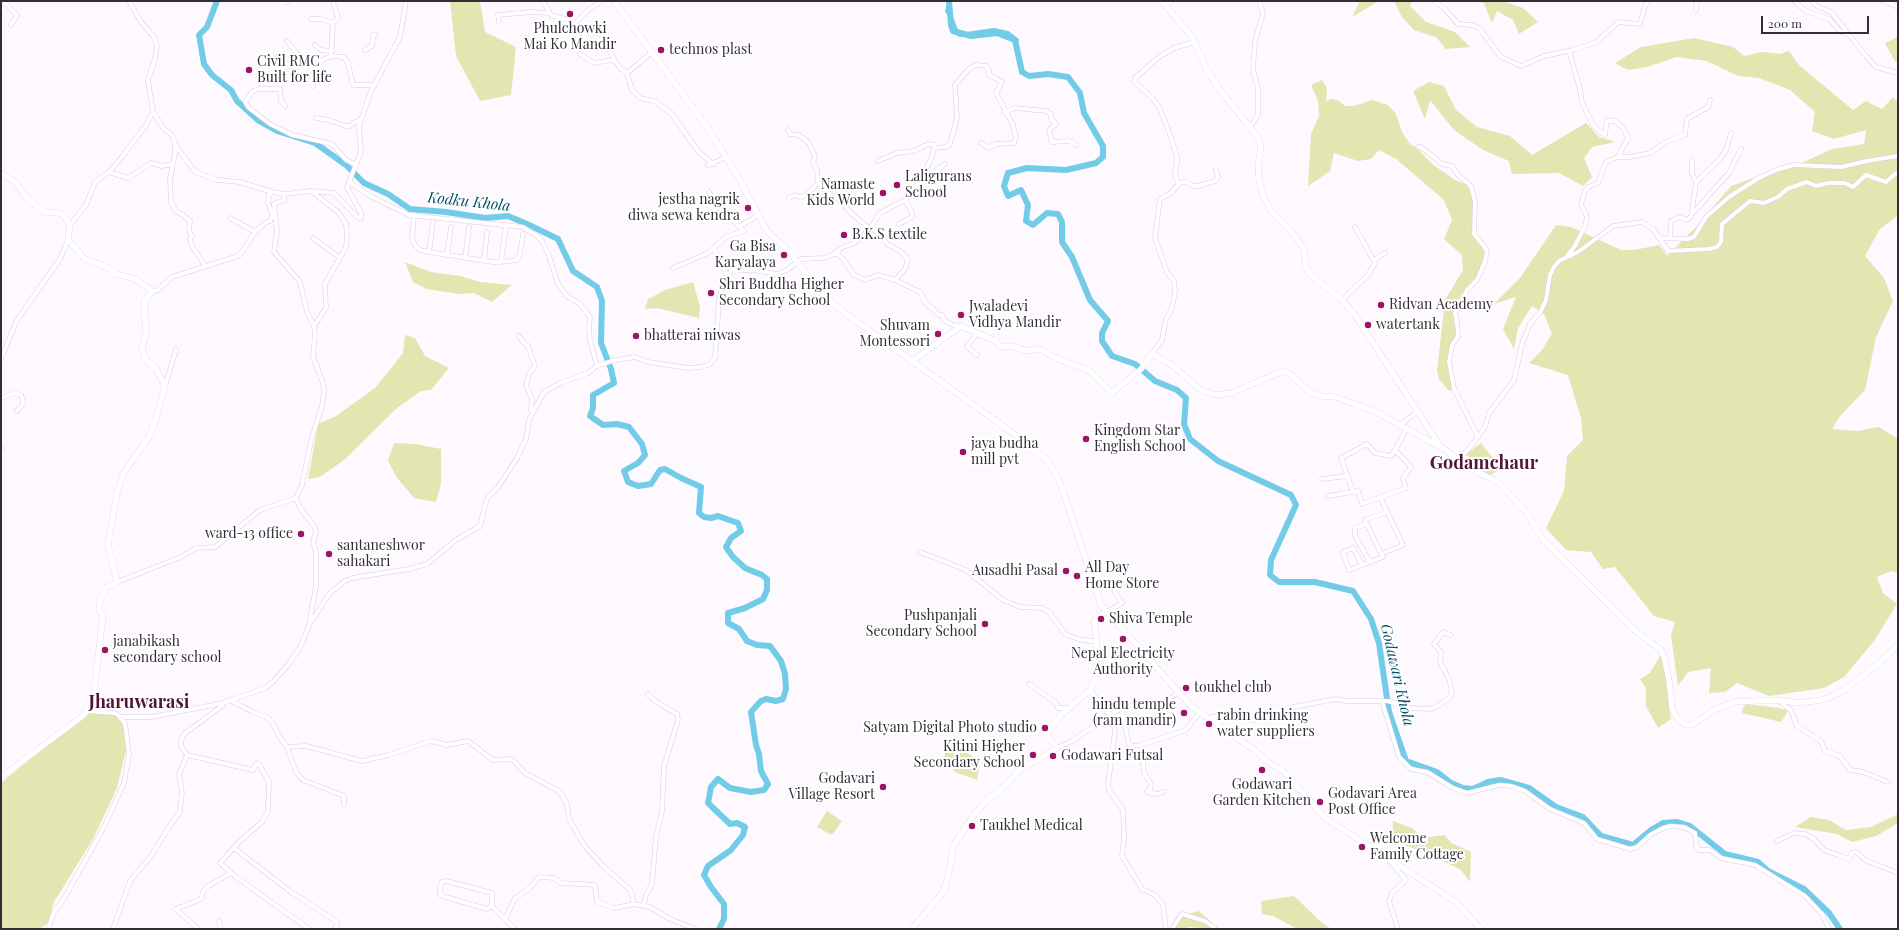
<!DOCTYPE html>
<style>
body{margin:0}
#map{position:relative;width:1899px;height:930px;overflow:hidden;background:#fdf9ff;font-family:"Playfair Display",serif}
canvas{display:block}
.frame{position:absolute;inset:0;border:2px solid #332d36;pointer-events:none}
.scale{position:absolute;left:1761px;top:16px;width:108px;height:18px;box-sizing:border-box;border:2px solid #332d36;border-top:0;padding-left:5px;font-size:12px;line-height:14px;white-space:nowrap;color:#332d36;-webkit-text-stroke:3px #fff;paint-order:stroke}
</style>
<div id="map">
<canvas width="1899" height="930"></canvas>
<div class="frame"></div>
<div class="scale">200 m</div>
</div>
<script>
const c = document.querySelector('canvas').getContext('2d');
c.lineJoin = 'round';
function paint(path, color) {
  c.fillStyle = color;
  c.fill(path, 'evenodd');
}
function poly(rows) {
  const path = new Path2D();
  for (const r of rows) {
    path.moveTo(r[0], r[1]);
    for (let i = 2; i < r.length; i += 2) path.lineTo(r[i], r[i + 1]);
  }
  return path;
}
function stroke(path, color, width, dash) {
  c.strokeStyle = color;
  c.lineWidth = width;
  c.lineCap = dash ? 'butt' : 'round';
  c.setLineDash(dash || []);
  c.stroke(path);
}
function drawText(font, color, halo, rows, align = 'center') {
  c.font = font + ' "Playfair Display",serif';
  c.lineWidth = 4;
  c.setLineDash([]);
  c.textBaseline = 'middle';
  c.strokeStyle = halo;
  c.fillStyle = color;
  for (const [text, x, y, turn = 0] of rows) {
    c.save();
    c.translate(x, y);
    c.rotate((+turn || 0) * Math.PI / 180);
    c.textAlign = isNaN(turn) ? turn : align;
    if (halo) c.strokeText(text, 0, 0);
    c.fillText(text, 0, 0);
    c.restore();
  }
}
const green = poly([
 [450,1,480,1,485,32,516,47,511,95,480,101,456,56],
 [1360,1,1379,1,1352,17],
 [1394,1,1412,1,1410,6,1426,22,1455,32,1470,47,1446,49,1436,37,1414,30,1402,17],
 [1469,1,1503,1,1523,8,1538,22,1519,34,1513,20,1497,11,1492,23,1484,3],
 [1898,37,1898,63,1894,60,1885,43],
 [1694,38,1733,47,1744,56,1762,52,1780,54,1789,51,1799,65,1853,110,1866,101,1882,109,1893,97,1898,103,1898,215,1879,230,1865,256,1884,278,1893,301,1876,337,1865,390,1840,416,1832,429,1857,431,1879,427,1898,439,1898,573,1891,571,1877,577,1883,593,1897,604,1874,641,1844,677,1824,688,1769,696,1737,683,1725,692,1709,693,1711,668,1688,672,1678,686,1671,635,1675,622,1654,616,1615,567,1603,569,1591,552,1566,550,1546,528,1564,491,1567,456,1583,440,1581,418,1568,375,1529,363,1542,350,1552,334,1544,314,1532,306,1518,328,1514,349,1503,329,1516,297,1494,304,1520,278,1556,225,1571,227,1621,250,1634,250,1659,245,1667,256,1696,227,1731,186,1773,171,1791,168,1832,149,1864,144,1866,130,1834,139,1812,131,1815,112,1790,90,1759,78,1738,76,1707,61,1677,57,1647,67,1628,70,1615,63,1641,47],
 [1322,80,1327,88,1326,101,1331,99,1338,100,1345,106,1354,106,1372,100,1388,105,1396,114,1402,132,1410,144,1417,148,1432,164,1455,180,1465,184,1469,189,1475,204,1472,231,1485,253,1477,277,1460,296,1453,313,1456,336,1451,344,1449,360,1452,390,1449,391,1439,379,1437,371,1445,300,1463,270,1462,255,1444,239,1452,220,1444,200,1396,159,1379,150,1371,159,1358,161,1334,153,1330,171,1308,186,1311,134,1319,116,1318,100,1311,85],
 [1429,82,1444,86,1456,110,1477,127,1510,136,1532,155,1586,123,1599,137,1615,142,1592,147,1584,158,1592,177,1583,186,1559,173,1512,174,1509,161,1483,150,1454,130,1430,100,1425,119,1413,91],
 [405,262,431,272,460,276,480,282,512,285,492,302,474,293,459,294,427,289,413,282],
 [693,282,700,306,699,318,657,308,645,309,648,299,665,290],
 [405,335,415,338,425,356,449,368,431,390,421,391,397,408,344,460,320,477,308,479,318,424,336,416,376,387,403,353],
 [394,443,416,444,441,449,441,484,436,502,414,498,397,478,388,461],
 [1481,443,1501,468,1488,477,1466,454],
 [1661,654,1669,683,1669,704,1671,719,1658,728,1646,706,1646,688,1640,679,1650,673],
 [1746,704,1780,708,1788,711,1781,722,1742,713,1743,707],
 [89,711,114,713,123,721,126,751,117,788,93,839,54,902,48,923,40,929,1,929,1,783],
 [953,745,972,756,979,768,977,780,955,772,946,761,944,751],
 [827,811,842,821,832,835,817,827],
 [1898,814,1898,823,1876,836,1852,842,1837,834,1795,827,1811,817,1829,820,1846,830,1871,827],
 [1393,821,1412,828,1422,838,1445,835,1451,843,1471,852,1470,882,1461,870,1427,853,1392,841],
 [1294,896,1319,920,1331,929,1297,929,1273,916,1262,914,1261,901],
 [1199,911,1219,929,1188,927,1187,929,1174,929,1176,917]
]);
const canal = poly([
 [950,1,947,11,951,17,957,33,960,35,994,30,1008,33,1017,40]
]);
const river = poly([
 [217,1,207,27,199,35,204,64,212,75,231,90,237,101,259,121,277,131,315,143,346,165,364,183,388,194,410,209,446,212,485,218,508,216,527,224,558,239,573,271,597,287,602,301,601,343,611,369,614,383,593,395,593,408,590,416,603,425,617,424,629,427,642,444,645,455,638,463,624,471,628,482,638,486,651,484,660,470,665,469,681,478,701,487,699,513,704,517,711,518,718,516,738,523,741,531,731,538,726,547,733,557,745,568,762,575,767,579,767,590,763,599,745,608,728,613,728,623,739,629,747,641,757,645,770,646,781,661,785,674,786,689,783,699,776,701,766,699,761,701,751,712,756,745,759,754,761,771,768,784,764,790,751,792,730,788,718,779,711,787,708,803,730,824,737,823,745,827,743,835,731,850,708,866,704,875,711,887,724,904,724,919,719,929],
 [949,1,951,25,953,31,971,36,997,33,1015,40,1022,72,1029,76,1048,74,1068,77,1080,93,1084,113,1103,146,1103,157,1096,163,1066,170,1027,168,1008,173,1004,186,1008,196,1021,190,1028,205,1026,221,1033,225,1047,213,1058,214,1062,222,1062,242,1072,257,1090,300,1108,321,1102,333,1102,341,1112,356,1135,364,1155,381,1177,390,1186,398,1184,424,1190,439,1218,461,1291,495,1296,505,1271,560,1270,575,1279,582,1315,582,1353,591,1371,619,1379,643,1389,712,1406,761,1437,772,1451,783,1463,788,1473,789,1488,782,1500,780,1529,788,1556,807,1583,817,1601,836,1633,845,1651,830,1663,823,1676,822,1690,826,1725,854,1758,862,1768,871,1804,889,1829,913,1840,929]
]);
const street = poly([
 [3,1,17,15,11,25],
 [333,1,338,18,333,23,331,56,344,57,348,63,353,85,375,85],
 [543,1,551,15,569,20,604,43,620,68,627,73,632,90,640,98,654,101,671,113,698,151,713,164],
 [1434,1,1444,8,1458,24,1472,25,1479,28,1501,57,1521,66,1544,56,1573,50,1597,42,1618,22,1640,24,1645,6,1649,1],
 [1794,1,1806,11,1829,19,1840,31,1846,34],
 [1812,1,1815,5,1831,12,1866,56,1876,67,1898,73],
 [1884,1,1898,7],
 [287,2,288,1],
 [1166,5,1172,1],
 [1696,10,1697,1],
 [311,19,321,19,333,23],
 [499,22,498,15,532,12,549,13],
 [575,23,588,10,602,1],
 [287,41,302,60,307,64,318,65],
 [315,45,321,50,332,51],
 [365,50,372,46,373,35,376,35],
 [580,54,594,63,612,60,617,63],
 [275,57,295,68,302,60],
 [627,73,651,53],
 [313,86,318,65,321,61,331,56],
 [285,106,281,101,280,89,258,89,252,92,245,102,249,108,270,124,292,135,332,144,346,160,356,165],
 [153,112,164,129,172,135,176,146,195,172,217,180,240,182,272,192],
 [1004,112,1015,108,1046,111,1051,114,1051,118,1056,124,1049,130,1052,142,1070,141,1076,145],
 [316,118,329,120,345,126,349,126,361,119],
 [1251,126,1258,115,1258,89,1253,69,1255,41,1263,13,1259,1],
 [788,130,790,134,799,135,809,143,815,157,813,162,817,170,818,183,823,189,838,199,853,215,870,229],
 [175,143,175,154,170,179,171,202,176,211,183,215,190,221,189,230,192,237,190,239,192,246,205,266],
 [1418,147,1421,147,1442,164,1452,166,1458,175,1471,186,1475,202,1474,234,1487,250,1485,262,1477,280,1467,290,1455,313,1457,321,1458,336,1452,345,1449,362,1454,388,1478,437],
 [935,148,946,147,950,144,957,118,955,85,969,69,976,65,986,66,989,71,989,75,1002,82,996,93,1013,125,1016,138,1014,143,995,144,989,148,981,143],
 [1618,157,1629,157,1650,153,1666,142,1685,135,1687,119,1708,107,1710,100],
 [1692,160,1692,173,1696,182],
 [878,161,897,153,914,151,928,144,935,145,931,159,920,180],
 [708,165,726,157],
 [109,172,128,178,151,163,162,166,173,164],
 [349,182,372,197,409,215,523,227,537,236,542,241,548,253,558,284,568,297,579,303,590,317,589,329,590,340,597,366],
 [1178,183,1187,182,1193,186,1198,186,1215,181,1218,177,1216,170],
 [823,189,829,188],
 [311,191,338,212,346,224,347,235,346,247,325,284,326,308,314,326],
 [789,198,795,195,800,197,806,195,818,183],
 [1693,213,1729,173,1741,149],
 [414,215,412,238,415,245,420,250,429,252,493,262,510,261,517,260,520,254,523,234],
 [230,218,255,232],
 [899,224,912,217,912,212,905,200],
 [70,225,86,205,95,182,109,172,122,157,146,125,153,112,148,80,155,59,157,46,154,37,141,22,129,1],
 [740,226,757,216],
 [1670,237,1671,221,1680,217,1686,220,1691,217,1696,182,1720,159,1726,150,1731,133],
 [313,238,340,258],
 [1660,238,1688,239,1694,237,1706,217,1729,197,1757,179,1776,170,1794,165,1841,167,1867,161,1898,156],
 [714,249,727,275],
 [429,252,433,222],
 [834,254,838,254,843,259,854,275,865,280,878,275,895,280,905,269,908,259,900,251,887,244,882,236,871,228],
 [447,255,451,227],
 [1567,256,1575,246,1585,226,1587,217,1581,204,1585,191,1588,187,1598,183,1605,164,1608,161,1618,157,1628,138,1623,128,1615,121,1607,121,1605,135,1599,131,1593,125,1582,103,1580,89,1569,51],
 [465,258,469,227],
 [1374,260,1385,253],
 [484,261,487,232],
 [501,262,506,225],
 [673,268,708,253,726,237,744,231,721,210,709,192],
 [895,280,920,292,925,302,939,315,942,315,945,321,953,325,961,326],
 [152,291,158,290,172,277,238,256,242,252,255,232,265,223,270,221,273,216,268,203,269,195,272,192,285,194,311,191,334,193,358,218,361,218,361,213,347,187,361,152,359,126,371,91,400,37,406,1],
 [1342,300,1368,275,1375,263,1355,227],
 [519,336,523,342,528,346,535,366,529,374,526,385,532,399,531,411],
 [1152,354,1162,340,1166,319,1172,308,1175,291,1174,281,1167,272,1155,238,1160,199,1171,193,1178,185,1175,172,1177,163,1177,156,1168,129,1159,107,1153,99,1135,82,1135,78,1159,57,1174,48,1194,42],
 [977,355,967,346,978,333],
 [1,359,17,320,60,259,68,240],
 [165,386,176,350],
 [1,398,15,393,21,395,23,400,23,404,17,411],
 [1400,425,1418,411],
 [1,450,2,449],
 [1457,459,1466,452,1478,437,1485,427,1489,413,1514,380,1522,344,1530,324,1541,311,1546,300,1550,275,1554,267,1559,261,1578,252,1608,230,1613,226,1642,222,1653,229,1668,251,1709,249,1717,247,1721,242,1722,224,1750,201,1764,203,1778,197,1787,189,1807,182,1816,186,1828,183,1845,183,1853,187,1866,175,1886,182,1896,173,1898,174],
 [1322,479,1348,476],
 [1353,492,1341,458,1367,444,1375,453,1391,456,1395,450],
 [1328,496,1358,491,1362,504,1406,488,1403,478,1411,467,1395,450,1407,428],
 [1381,499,1403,545,1381,554,1365,520,1387,512],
 [1367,524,1355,528,1355,536,1370,562,1383,557,1381,554],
 [920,552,966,570,1003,600,1020,607,1042,608,1049,612,1065,634,1078,639,1097,642],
 [1362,565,1353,548,1343,552,1349,570,1362,565,1370,562],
 [117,582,181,557,196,548,215,547,260,510,296,498,302,485,311,441,322,406,324,391,323,383,313,357,315,334,314,326,307,312,300,282,274,252,277,230,274,204,284,200,285,194],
 [1107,612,1122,603,1114,590],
 [309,625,330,593,345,581,352,578,409,569,427,564,456,540,480,526,486,502,488,497,498,487,516,460,526,439,529,420,544,392,560,383,588,373,597,366,612,361,635,357,648,362,688,368,701,367,710,364,715,358,719,300,723,285,731,271,754,270,777,274,787,270,801,259,824,258,834,254,841,248,854,243,870,229,880,213,905,200,919,182,945,164],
 [1029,684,1056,703,1058,708,1070,708],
 [1090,690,1113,719,1115,732,1108,784,1109,790,1123,810,1124,836,1122,856,1142,889,1155,895,1163,905,1166,929],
 [230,700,253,712,267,717,272,722,279,736,287,747,306,746,362,761,389,755,431,741,447,745,468,741,493,760,509,759,514,761,525,773,557,790,562,795,567,804,569,819,584,845,602,865,628,888,631,891,634,904,650,907,670,919,695,929],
 [1382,701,1399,757,1411,769,1427,772,1453,788,1467,793,1500,785,1511,786,1525,791,1550,809,1584,823,1597,839,1630,849,1637,847,1650,835,1663,828,1671,826,1684,827,1695,833,1696,846,1699,850,1710,850,1721,858,1755,865,1805,896,1822,914,1829,929],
 [1780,702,1791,710,1797,726,1821,741,1825,751,1840,756,1850,770,1863,772,1888,782],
 [1121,708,1129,744,1132,746,1141,745,1186,730,1199,713],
 [87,711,115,713,120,717,152,717,223,703,265,688,273,682,288,665,301,646,309,625,316,586,316,552,313,542,316,532,314,526,300,508,296,498],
 [1210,720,1212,717,1225,716,1253,720,1273,718,1283,709,1336,699,1346,701,1388,701,1410,708,1429,709,1436,707,1449,698,1452,692,1449,679,1440,662,1441,652,1434,644,1443,632,1451,635],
 [1141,745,1144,773,1151,784,1150,789,1147,792,1158,794,1163,792],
 [287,747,296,772,303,780,344,796,344,804],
 [1057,748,1072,741,1121,708,1127,705,1157,708,1179,692],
 [187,755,253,770,256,764,259,764,269,782,268,811,263,821,239,842,220,863,236,877,309,929],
 [1777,841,1794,833,1805,834,1814,839,1824,850,1832,853,1849,859,1852,853,1856,852,1867,861,1898,873],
 [234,848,291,892,336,921,337,925,335,929],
 [1389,860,1406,880,1392,893,1389,901,1398,929],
 [644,905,646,895,652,884,656,836,662,812,664,766,678,720,677,714,655,701,648,694],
 [492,906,487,909,442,896,440,894,440,888,442,882,446,881,492,893,492,906,515,929],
 [505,919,515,898,529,889,539,877,554,878,561,883,595,885,597,902,614,908,634,904],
 [219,921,221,929],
 [197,928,176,909,201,899,204,890,208,886,231,873],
 [48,929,54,912,65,897,105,825,124,783,129,754,125,724,120,717],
 [113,929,130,881,151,856,173,821,180,812,182,792,179,775,187,755,181,746,181,741,184,734,222,706,223,703],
 [1172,929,1182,914,1205,921,1216,929]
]);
const secondary = poly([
 [614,1,707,127,737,175,767,231,788,250,821,293,846,314,1017,436,1047,460,1058,478,1063,491,1101,605,1191,706,1253,749,1268,762,1283,771,1325,818,1456,902,1481,929],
 [1162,1,1192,37,1207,70,1219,89,1257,136,1261,146,1258,165,1259,180,1264,198,1272,212,1291,231,1304,249,1306,268,1313,277,1342,300,1355,315,1440,446,1471,469,1498,482,1527,513,1543,540,1638,633,1661,650,1664,657,1669,680,1672,709,1678,720,1686,725,1692,725,1714,710,1734,702,1778,700,1798,703,1822,700,1835,695,1846,689,1879,663,1898,645],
 [1,173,16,183,26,197,45,212,59,213,64,216,70,225,68,240,85,259,107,267,116,274,135,279,152,291,144,301,146,334,142,347,144,357,156,369,165,386,156,419,149,437,124,472,117,493,108,545,117,582,106,588,100,601,99,609,103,616,93,700,84,715,1,777],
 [911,362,961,326,996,341,1001,347,1011,346,1028,351,1040,349,1053,357,1090,371,1112,393,1141,369,1152,354,1172,365,1201,390,1217,395,1231,393,1283,371,1290,374,1310,392,1321,396,1335,397,1374,411,1439,446],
 [912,929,944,891,951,863,953,846,974,815,986,801,1006,785,1018,771,1057,748,1046,734,1062,714,1090,690,1095,679,1098,666,1095,657,1097,642,1094,620,1106,611]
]);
const markers = [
 [570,14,4,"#9b1465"],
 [661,50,4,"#9b1465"],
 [249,70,4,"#9b1465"],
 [897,185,4,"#9b1465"],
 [883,193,4,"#9b1465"],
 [748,208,4,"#9b1465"],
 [844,235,4,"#9b1465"],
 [784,255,4,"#9b1465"],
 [711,293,4,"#9b1465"],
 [1381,305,4,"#9b1465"],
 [961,315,4,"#9b1465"],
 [1368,325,4,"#9b1465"],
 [938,334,4,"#9b1465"],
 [636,336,4,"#9b1465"],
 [1086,439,4,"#9b1465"],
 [963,452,4,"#9b1465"],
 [301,534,4,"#9b1465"],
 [329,554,4,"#9b1465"],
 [1066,571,4,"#9b1465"],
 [1077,576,4,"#9b1465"],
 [1101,619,4,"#9b1465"],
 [985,624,4,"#9b1465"],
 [1123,639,4,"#9b1465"],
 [105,650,4,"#9b1465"],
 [1186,688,4,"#9b1465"],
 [1184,713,4,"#9b1465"],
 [1209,724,4,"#9b1465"],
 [1045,728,4,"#9b1465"],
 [1033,755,4,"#9b1465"],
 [1053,756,4,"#9b1465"],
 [1262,770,4,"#9b1465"],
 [883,787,4,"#9b1465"],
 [1320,802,4,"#9b1465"],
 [972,826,4,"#9b1465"],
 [1362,847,4,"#9b1465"]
];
const poiNames = [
 ["Phulchowki",570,29,"center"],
 ["Mai Ko Mandir",570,45,"center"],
 ["technos plast",669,50],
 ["Civil RMC",257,62],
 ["Built for life",257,78],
 ["Laligurans",905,177],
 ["School",905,193],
 ["Namaste",875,185,"right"],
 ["Kids World",875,201,"right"],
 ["jestha nagrik",740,200,"right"],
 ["diwa sewa kendra",740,216,"right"],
 ["B.K.S textile",852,235],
 ["Ga Bisa",776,247,"right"],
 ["Karyalaya",776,263,"right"],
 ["Shri Buddha Higher",719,285],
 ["Secondary School",719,301],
 ["Ridvan Academy",1389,305],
 ["Jwaladevi",969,307],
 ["Vidhya Mandir",969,323],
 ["watertank",1376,325],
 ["Shuvam",930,326,"right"],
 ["Montessori",930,342,"right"],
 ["bhatterai niwas",644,336],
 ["Kingdom Star",1094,431],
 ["English School",1094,447],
 ["jaya budha",971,444],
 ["mill pvt",971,460],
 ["ward-13 office",293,534,"right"],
 ["santaneshwor",337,546],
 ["sahakari",337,562],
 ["All Day",1085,568],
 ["Home Store",1085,584],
 ["Ausadhi Pasal",1058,571,"right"],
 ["Pushpanjali",977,616,"right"],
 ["Secondary School",977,632,"right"],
 ["Shiva Temple",1109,619],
 ["janabikash",113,642],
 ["secondary school",113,658],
 ["Nepal Electricity",1123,654,"center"],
 ["Authority",1123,670,"center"],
 ["toukhel club",1194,688],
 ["hindu temple",1176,705,"right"],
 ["(ram mandir)",1176,721,"right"],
 ["rabin drinking",1217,716],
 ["water suppliers",1217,732],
 ["Satyam Digital Photo studio",1037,728,"right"],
 ["Kitini Higher",1025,747,"right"],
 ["Secondary School",1025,763,"right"],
 ["Godawari Futsal",1061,756],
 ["Godavari",875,779,"right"],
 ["Village Resort",875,795,"right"],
 ["Godawari",1262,785,"center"],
 ["Garden Kitchen",1262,801,"center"],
 ["Godavari Area",1328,794],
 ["Post Office",1328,810],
 ["Taukhel Medical",980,826],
 ["Welcome",1370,839],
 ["Family Cottage",1370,855]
];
const waterNames = [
 ["Kodku Khola",469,202,6],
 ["Godawari Khola",1397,675,77]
];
const districtNames = [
 ["Godamchaur",1484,463],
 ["Jharuwarasi",139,702]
];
paint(green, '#e2e6b0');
stroke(canal, '#72cbe7', 4);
stroke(river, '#72cbe7', 6);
stroke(street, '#dacae3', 5);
stroke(secondary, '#dacae3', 6);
stroke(street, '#fff', 4);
stroke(secondary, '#fff', 5.5);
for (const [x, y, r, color] of markers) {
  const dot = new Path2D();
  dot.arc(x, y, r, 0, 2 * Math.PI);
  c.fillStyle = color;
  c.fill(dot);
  stroke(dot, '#fff', 1.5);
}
drawText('14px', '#332d36', '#fff', poiNames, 'left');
drawText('italic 15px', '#005164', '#fff', waterNames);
drawText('bold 18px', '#531537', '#fff', districtNames);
</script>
